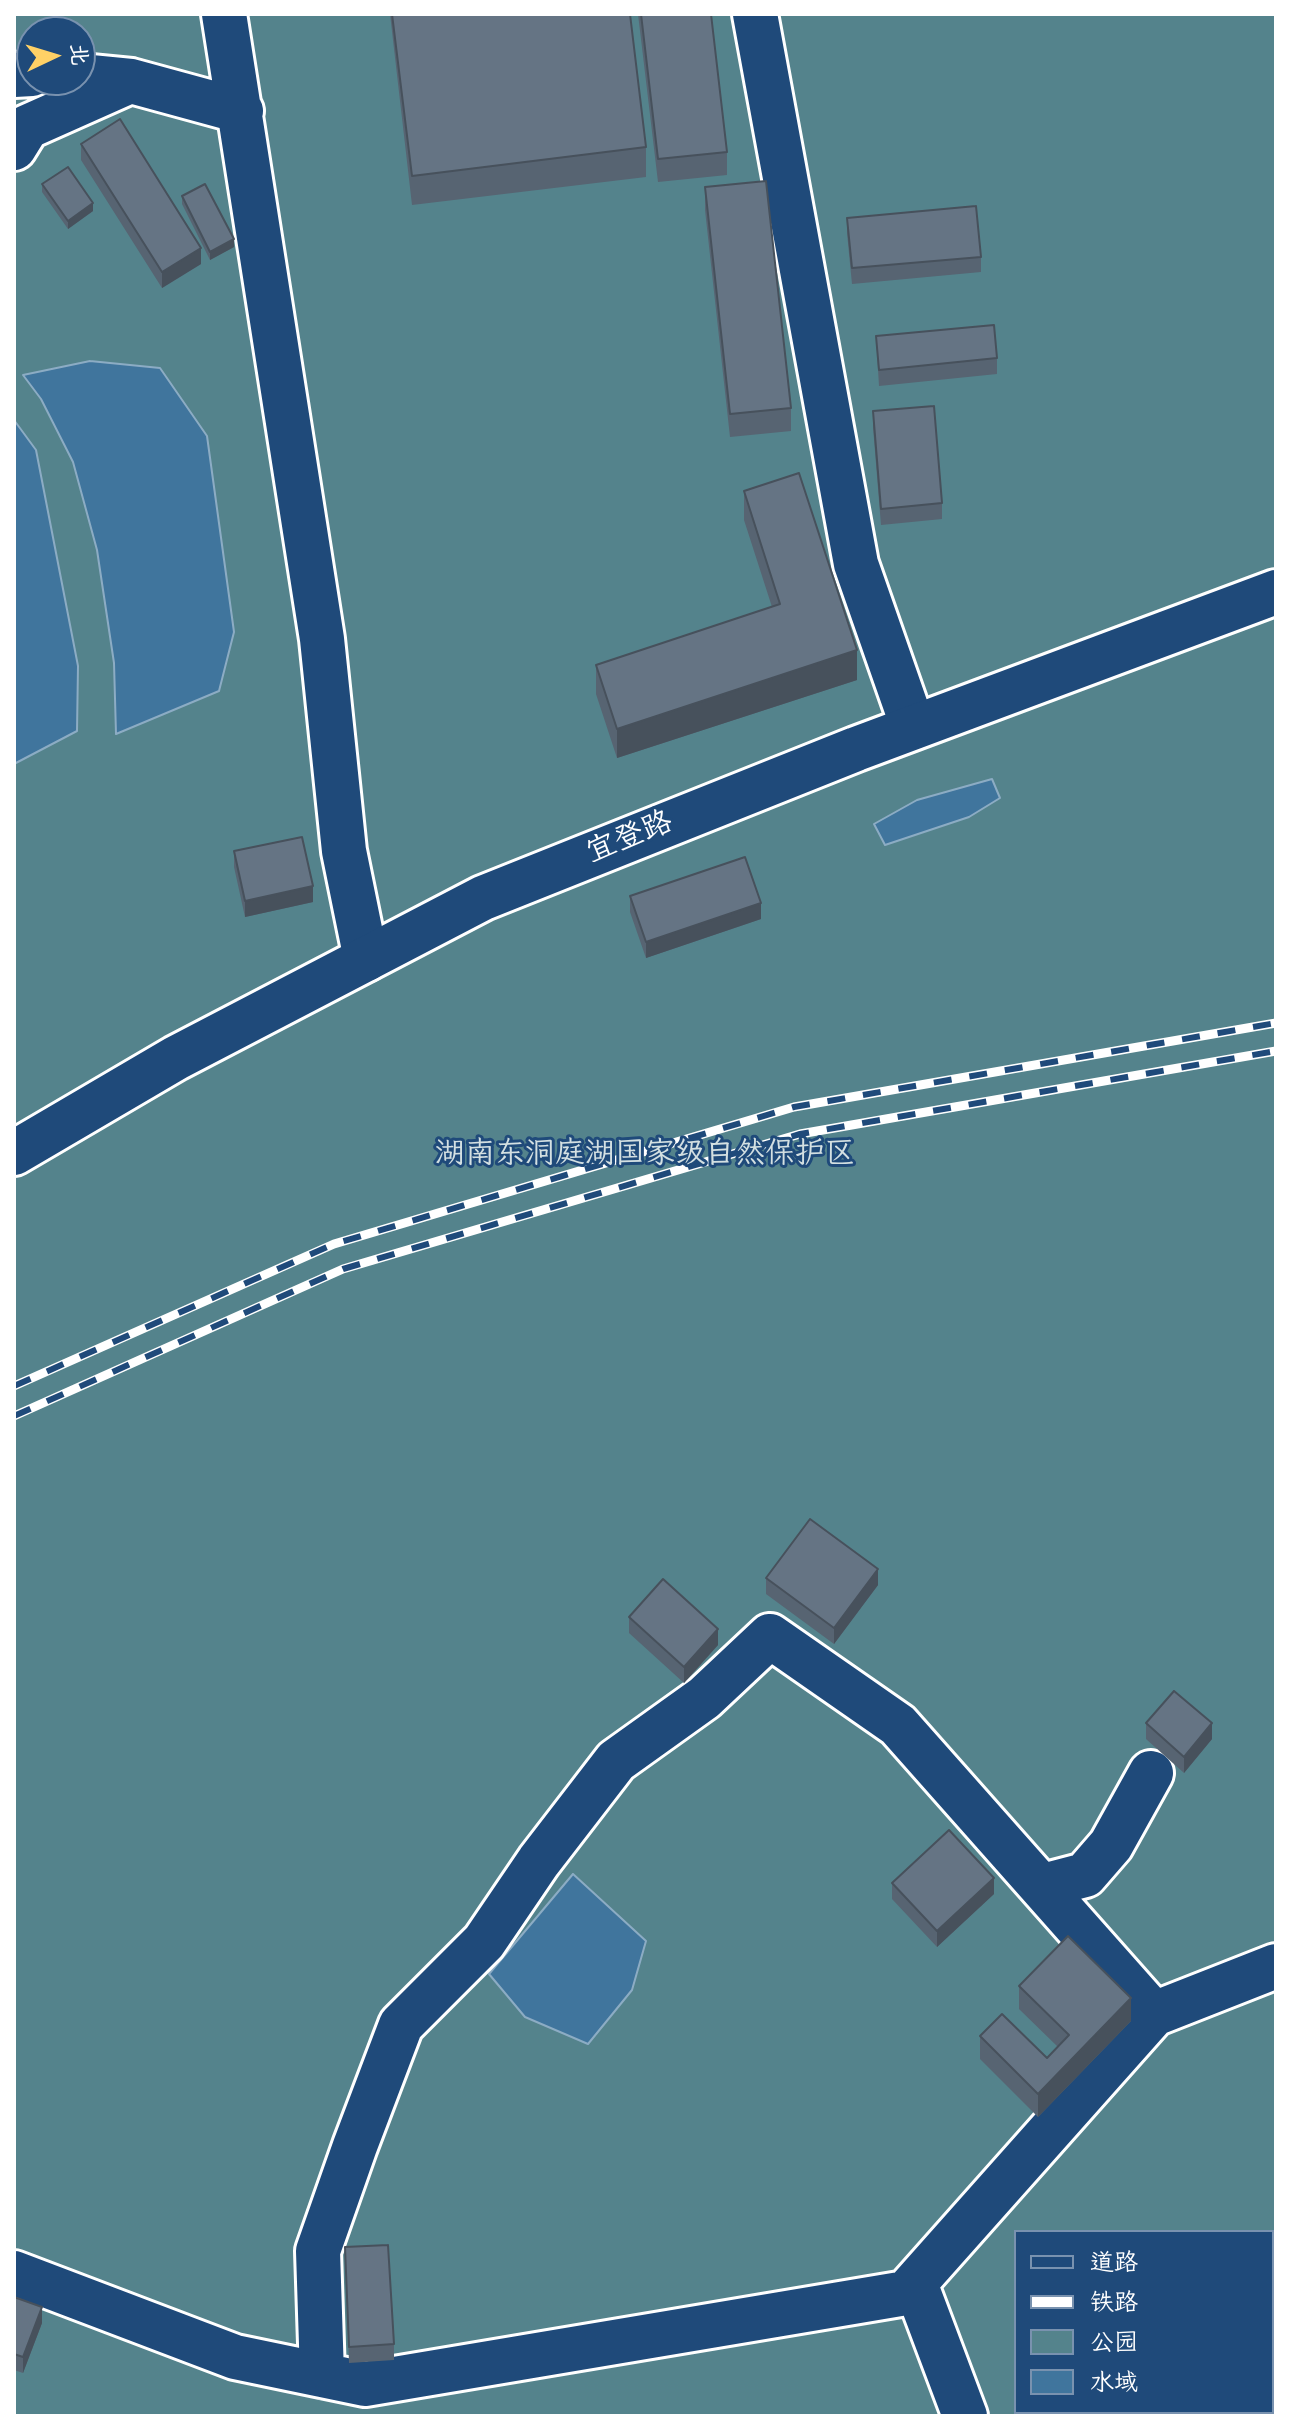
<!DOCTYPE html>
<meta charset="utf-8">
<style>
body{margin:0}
#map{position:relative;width:1290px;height:2430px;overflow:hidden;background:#34577d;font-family:"Architects Daughter","LXGW WenKai TC",sans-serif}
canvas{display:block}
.frame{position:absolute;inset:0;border:16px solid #fff;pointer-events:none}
.legend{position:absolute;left:1014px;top:2230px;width:260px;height:184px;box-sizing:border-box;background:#1f4a7a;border:2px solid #7992af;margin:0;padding:10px 14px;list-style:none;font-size:24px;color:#fff}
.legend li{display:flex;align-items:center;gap:16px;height:40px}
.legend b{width:40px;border:2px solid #7992af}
.north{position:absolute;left:16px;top:16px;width:80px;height:80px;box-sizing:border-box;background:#1f4a7a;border:2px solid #7992af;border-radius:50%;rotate:86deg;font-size:22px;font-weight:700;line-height:32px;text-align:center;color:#fff}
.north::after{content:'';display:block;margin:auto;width:28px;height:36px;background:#ffd166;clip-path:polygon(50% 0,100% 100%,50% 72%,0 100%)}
</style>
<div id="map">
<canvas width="1290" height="2430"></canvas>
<div class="frame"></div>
<ul class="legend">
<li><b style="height:10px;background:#1f4a7a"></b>道路</li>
<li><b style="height:10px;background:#fff"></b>铁路</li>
<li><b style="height:22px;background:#54838c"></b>公园</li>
<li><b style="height:22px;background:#40759d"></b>水域</li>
</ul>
<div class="north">北</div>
</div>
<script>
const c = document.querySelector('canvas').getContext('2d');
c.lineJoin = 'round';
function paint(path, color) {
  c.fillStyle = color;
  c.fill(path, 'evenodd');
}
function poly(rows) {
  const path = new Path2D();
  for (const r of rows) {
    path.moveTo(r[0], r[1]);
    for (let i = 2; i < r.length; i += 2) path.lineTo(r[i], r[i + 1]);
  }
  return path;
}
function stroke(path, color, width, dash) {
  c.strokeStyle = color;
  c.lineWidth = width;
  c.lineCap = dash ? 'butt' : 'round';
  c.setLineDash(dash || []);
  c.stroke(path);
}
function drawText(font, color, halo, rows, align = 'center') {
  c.font = font + ' "Architects Daughter","LXGW WenKai TC",sans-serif';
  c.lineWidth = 6;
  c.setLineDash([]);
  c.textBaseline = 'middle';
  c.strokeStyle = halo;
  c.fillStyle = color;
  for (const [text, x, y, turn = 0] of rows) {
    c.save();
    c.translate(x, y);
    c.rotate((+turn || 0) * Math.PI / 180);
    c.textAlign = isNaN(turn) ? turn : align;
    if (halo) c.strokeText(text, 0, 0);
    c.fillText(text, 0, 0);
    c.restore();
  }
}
const green = poly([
 [14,14,1276,14,1276,2416,14,2416],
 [32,32,80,32,80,80,32,80],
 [1016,2232,1272,2232,1272,2412,1016,2412]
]);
const water = poly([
 [90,361,160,368,207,436,234,632,219,691,116,734,114,663,97,550,73,462,41,399,23,375,90,361],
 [14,420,36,450,78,666,77,731,14,764,14,420],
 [992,779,1000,798,969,817,885,845,874,824,917,800,992,779],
 [573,1874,646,1941,632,1990,588,2044,525,2017,489,1974,573,1874]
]);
const street = poly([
 [224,14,322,639,344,851,366,959],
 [755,14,856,564,913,727],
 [14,75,32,74],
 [80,76,131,81,241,111],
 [14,148,27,127,128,82],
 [1043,1886,1085,1875,1111,1845,1151,1773],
 [14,2273,235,2357,365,2384,906,2293,1154,2014,1276,1966],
 [915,2283,965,2416],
 [322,2375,318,2251,355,2146,401,2025,484,1942,539,1861,616,1761,704,1698,770,1636,898,1725,1154,2014]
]);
const secondary = poly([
 [14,1153,176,1058,483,898,856,749,1276,592]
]);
const rail = poly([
 [14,1386,334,1244,794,1107,1276,1023],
 [14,1416,343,1269,800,1134,1276,1051]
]);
const wall = poly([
 [390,14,630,14,646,147,646,177,412,205],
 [638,14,711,14,727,152,727,175,658,182],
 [81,144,201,264,162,288,81,160],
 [42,184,93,211,68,229,42,192],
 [705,187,791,408,791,431,730,437,705,210],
 [182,196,234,247,210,260,182,204],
 [847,218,981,257,981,272,852,284,847,233],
 [876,336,997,358,997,374,879,386],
 [873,411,942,503,942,519,881,525,873,427],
 [744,491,857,680,617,758,596,694,596,665,772,607,744,520],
 [234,851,313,902,245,917,234,867],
 [630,896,761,919,646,958,630,912],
 [766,1578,878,1585,834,1644,766,1594],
 [629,1617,718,1645,684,1683,629,1633],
 [1146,1723,1212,1739,1184,1773,1146,1739],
 [892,1883,994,1894,937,1947,892,1899],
 [1019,1986,1131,2021,1038,2117,980,2059,980,2036,1047,2058,1058,2047,1019,2009],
 [345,2247,394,2344,394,2360,349,2363],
 [14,2297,42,2323,23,2373,14,2370]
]);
const shadedWall = poly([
 [93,203,93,211,68,229,68,221],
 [234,239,234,247,210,260,210,252],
 [201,248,201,264,162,288,162,272],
 [857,650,857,680,617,758,617,729],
 [313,886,313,902,245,917,245,901],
 [761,903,761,919,646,958,646,942],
 [878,1569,878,1585,834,1644,834,1628],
 [718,1629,718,1645,684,1683,684,1667],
 [1212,1723,1212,1739,1184,1773,1184,1757],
 [994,1878,994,1894,937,1947,937,1931],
 [1131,1998,1131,2021,1038,2117,1038,2094],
 [42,2307,42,2323,23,2373,23,2357]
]);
const building = poly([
 [392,14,630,14,646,147,412,176,392,14],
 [641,14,711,14,727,152,658,159,641,14],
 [120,119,201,248,162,272,81,144,120,119],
 [68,167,93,203,68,221,42,184,68,167],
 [766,181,791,408,730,414,705,187,766,181],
 [205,184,234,239,210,252,182,196,205,184],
 [976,206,981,257,852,268,847,218,976,206],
 [994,325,997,358,879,370,876,336,994,325],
 [934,406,942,503,881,509,873,411,934,406],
 [799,473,857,650,617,729,596,665,780,604,744,491,799,473],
 [302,837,313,886,245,901,234,851,302,837],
 [745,857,761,903,646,942,630,896,745,857],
 [810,1519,878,1569,834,1628,766,1578,810,1519],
 [663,1579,718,1629,684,1667,629,1617,663,1579],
 [1174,1691,1212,1723,1184,1757,1146,1723,1174,1691],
 [949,1830,994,1878,937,1931,892,1883,949,1830],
 [1068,1936,1131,1998,1038,2094,980,2036,1002,2014,1047,2058,1069,2035,1019,1986,1068,1936],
 [388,2245,394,2344,349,2347,345,2247,388,2245],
 [14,2297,42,2307,23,2357,14,2354,14,2297]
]);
const streetNames = [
 ["宜登路",630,839,-22]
];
const parkNames = [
 ["湖南东洞庭湖国家级自然保护区",645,1156]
];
paint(green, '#54838c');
paint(water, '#40759d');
stroke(water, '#8cacc4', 2);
stroke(street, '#fff', 50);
stroke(secondary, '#fff', 50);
stroke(street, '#1f4a7a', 44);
stroke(secondary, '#1f4a7a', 44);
stroke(rail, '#fff', 9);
stroke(rail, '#1f4a7a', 6, [18]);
paint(wall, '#576472');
paint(shadedWall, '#47515c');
paint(building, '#657484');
stroke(building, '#47515c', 2);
drawText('30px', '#fff', '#1f4a7a', streetNames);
drawText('30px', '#d4e0e2', '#1f4a7a', parkNames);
</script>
